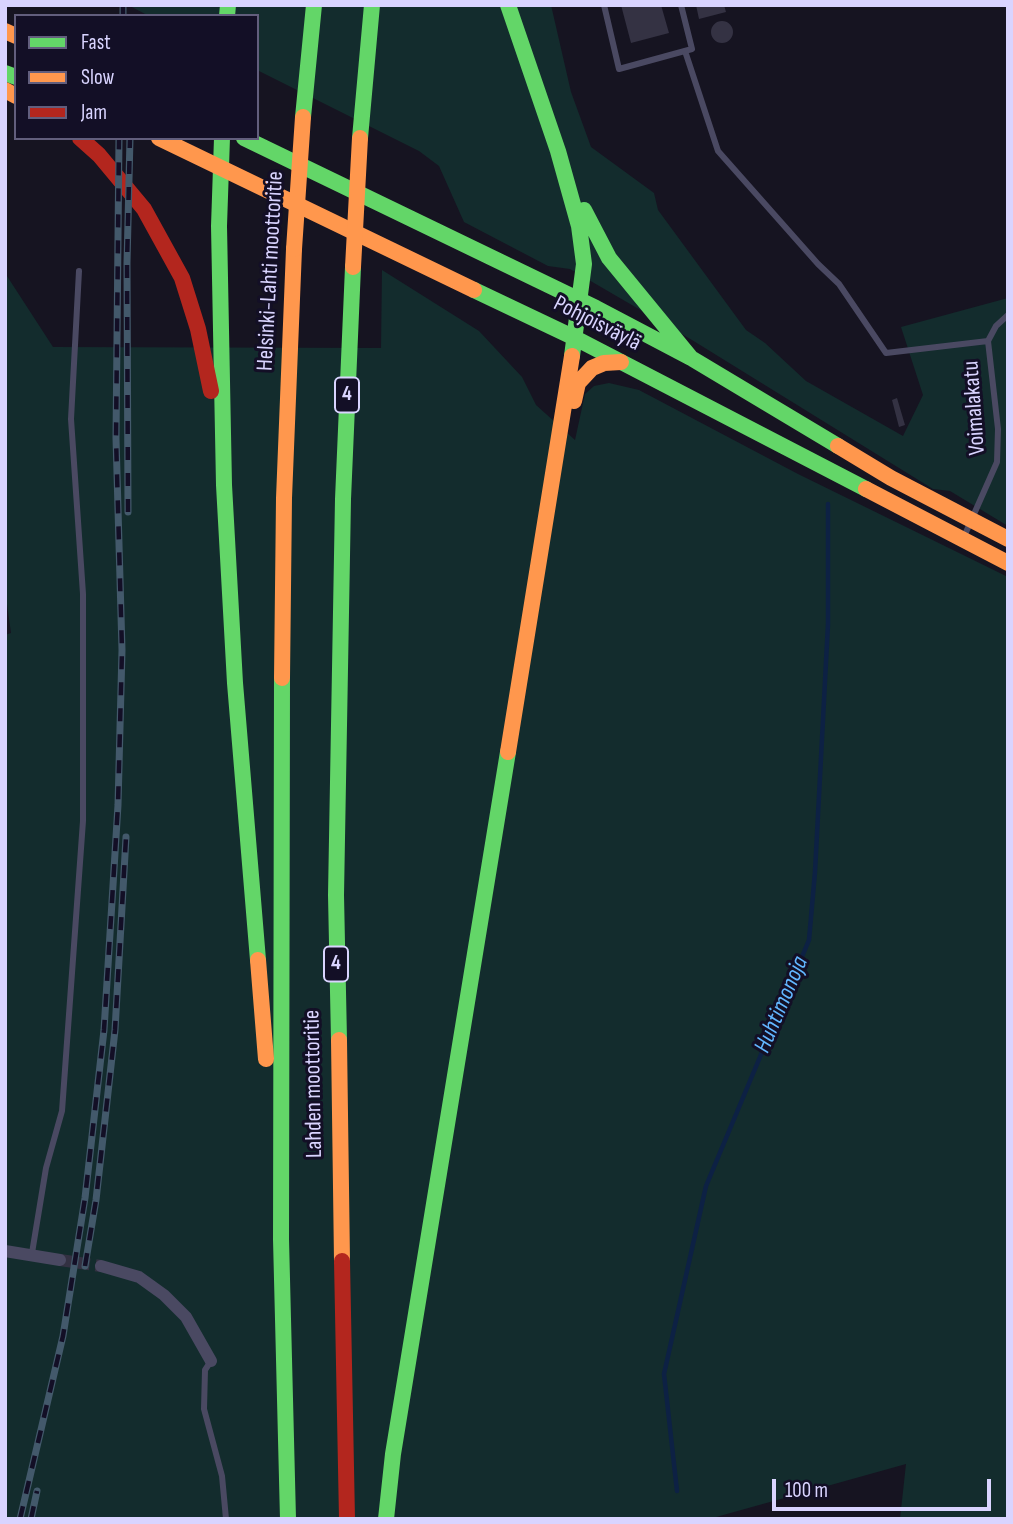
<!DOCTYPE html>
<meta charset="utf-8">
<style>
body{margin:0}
#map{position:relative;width:1013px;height:1524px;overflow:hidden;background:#161421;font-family:"Sofia Sans Condensed",sans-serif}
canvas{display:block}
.frame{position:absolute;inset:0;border:7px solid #d9d4ff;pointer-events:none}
.legend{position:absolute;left:14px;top:14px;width:245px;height:126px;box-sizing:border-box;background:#130f26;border:2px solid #625e7d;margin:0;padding:9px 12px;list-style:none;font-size:21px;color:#d9d4ff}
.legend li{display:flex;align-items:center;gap:14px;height:35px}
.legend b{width:35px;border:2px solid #625e7d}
.scale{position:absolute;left:772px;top:1479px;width:219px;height:32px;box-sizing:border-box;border:4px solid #d9d4ff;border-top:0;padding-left:9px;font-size:21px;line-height:24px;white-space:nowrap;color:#d9d4ff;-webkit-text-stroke:5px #130f26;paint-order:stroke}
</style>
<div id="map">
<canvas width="1013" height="1524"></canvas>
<div class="frame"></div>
<ul class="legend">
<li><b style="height:9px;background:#63d668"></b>Fast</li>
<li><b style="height:9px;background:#ff974d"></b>Slow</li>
<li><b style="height:9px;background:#b3261e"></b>Jam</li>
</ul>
<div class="scale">100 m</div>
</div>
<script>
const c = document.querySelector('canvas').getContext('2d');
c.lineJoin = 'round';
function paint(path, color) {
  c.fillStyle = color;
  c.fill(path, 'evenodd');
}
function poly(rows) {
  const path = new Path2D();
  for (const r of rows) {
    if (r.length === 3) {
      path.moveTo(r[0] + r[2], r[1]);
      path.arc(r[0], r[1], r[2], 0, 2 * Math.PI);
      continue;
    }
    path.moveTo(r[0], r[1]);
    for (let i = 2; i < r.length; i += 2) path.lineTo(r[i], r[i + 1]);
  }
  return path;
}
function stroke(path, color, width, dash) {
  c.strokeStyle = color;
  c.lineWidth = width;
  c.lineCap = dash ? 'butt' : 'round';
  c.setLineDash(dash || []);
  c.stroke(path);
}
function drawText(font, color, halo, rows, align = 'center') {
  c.font = font + ' "Sofia Sans Condensed",sans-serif';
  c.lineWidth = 6;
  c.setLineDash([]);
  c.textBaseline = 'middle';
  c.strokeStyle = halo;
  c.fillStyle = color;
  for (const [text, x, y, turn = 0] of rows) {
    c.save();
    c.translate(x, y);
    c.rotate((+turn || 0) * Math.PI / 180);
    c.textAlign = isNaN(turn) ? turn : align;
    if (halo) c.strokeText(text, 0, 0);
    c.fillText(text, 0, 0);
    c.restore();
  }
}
const green = poly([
 [128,5,551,5,571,92,591,147,654,193,658,210,746,330,765,343,806,381,903,436,923,395,901,327,1008,298,1008,526,950,491,933,489,692,340,570,269,548,266,464,222,439,166,419,151,257,70,257,16,149,16],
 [382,270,479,331,522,377,536,405,575,440,585,394,594,386,609,383,639,390,798,474,1008,577,1008,1519,900,1519,906,1464,709,1519,5,1519,5,635,11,633,5,590,5,273,53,347,381,348]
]);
const stream = poly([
 [677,1491,664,1374,706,1186,809,940,815,872,828,624,828,504]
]);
const building = poly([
 [621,5,661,5,669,33,631,43],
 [696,5,724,5,726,12,699,19],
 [722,32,11],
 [897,398,905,425,899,427,892,400]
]);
const streetTunnel = poly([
 [60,1260,101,1266]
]);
const lane = poly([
 [604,5,619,69,692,49,681,5],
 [685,51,718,151,818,264,839,284,886,353,988,341],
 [963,539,997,462,998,429,988,341,996,326,1008,315],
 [32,1253,46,1168,62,1111,83,821,83,594,71,419,79,271],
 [211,1361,205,1370,204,1409,222,1476,226,1519]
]);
const street = poly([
 [5,1251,60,1260],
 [101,1266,139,1277,164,1295,186,1317,211,1361]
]);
const fast = poly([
 [508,5,558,151,579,226,584,264,572,356],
 [227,16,228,5],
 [5,73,16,77],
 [303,117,314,5],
 [222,138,219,226,224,485,235,683,258,960],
 [244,138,596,308,691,358,838,446],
 [360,138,372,5],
 [584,210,609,258,691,358],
 [474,290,575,338,866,489],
 [282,678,281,1239,288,1519],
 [339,1040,336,895,343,499,353,267],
 [386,1519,393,1454,508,752]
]);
const slow = poly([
 [5,31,16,36],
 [5,90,16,96],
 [159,138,474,290],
 [574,401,578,383,592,368,604,363,621,362],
 [838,446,891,478,1008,539],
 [866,489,1008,563],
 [282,678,284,498,294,249],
 [508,752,572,356],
 [258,960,266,1059],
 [339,1040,342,1261]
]);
const jam = poly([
 [80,138,99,155,144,209,182,278,198,329,211,391],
 [342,1261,347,1519]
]);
const rail = poly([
 [123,16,123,5],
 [128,512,127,263,130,138],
 [85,1266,96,1200,115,1030,126,837],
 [20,1519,63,1336,85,1198,104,1030,118,805,122,650,116,438,119,138],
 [31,1519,37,1491]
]);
const slowBridge = poly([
 [294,249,303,117],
 [353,267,360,138]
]);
const shields = [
 [347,395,24],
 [336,964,24]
];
const shieldNames = [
 ["4",347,395],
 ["4",336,964]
];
const streetNames = [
 ["Helsinki-Lahti moottoritie",271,271,-87],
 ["Pohjoisväylä",597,324,27],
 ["Voimalakatu",975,408,-94],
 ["Lahden moottoritie",314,1084,-91]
];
const waterNames = [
 ["Huhtimonoja",782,1005,-67]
];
paint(green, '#132c2d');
stroke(stream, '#0d2144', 4.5);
paint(building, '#343243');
stroke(streetTunnel, '#333142', 12, [12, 6]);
stroke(lane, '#4a4962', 6);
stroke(street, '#4a4962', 12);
stroke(fast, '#63d668', 16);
stroke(slow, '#ff974d', 16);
stroke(jam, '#b3261e', 16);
stroke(rail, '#43596b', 7);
stroke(rail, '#130f26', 4.5, [13]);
stroke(slowBridge, '#ff974d', 16);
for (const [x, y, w] of shields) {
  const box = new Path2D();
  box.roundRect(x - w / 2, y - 17.5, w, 35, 5);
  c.fillStyle = '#130f26';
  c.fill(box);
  stroke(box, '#d9d4ff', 2);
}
drawText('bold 21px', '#d9d4ff', null, shieldNames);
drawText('23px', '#d9d4ff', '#130f26', streetNames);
drawText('italic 24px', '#62b6ff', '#130f26', waterNames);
</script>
